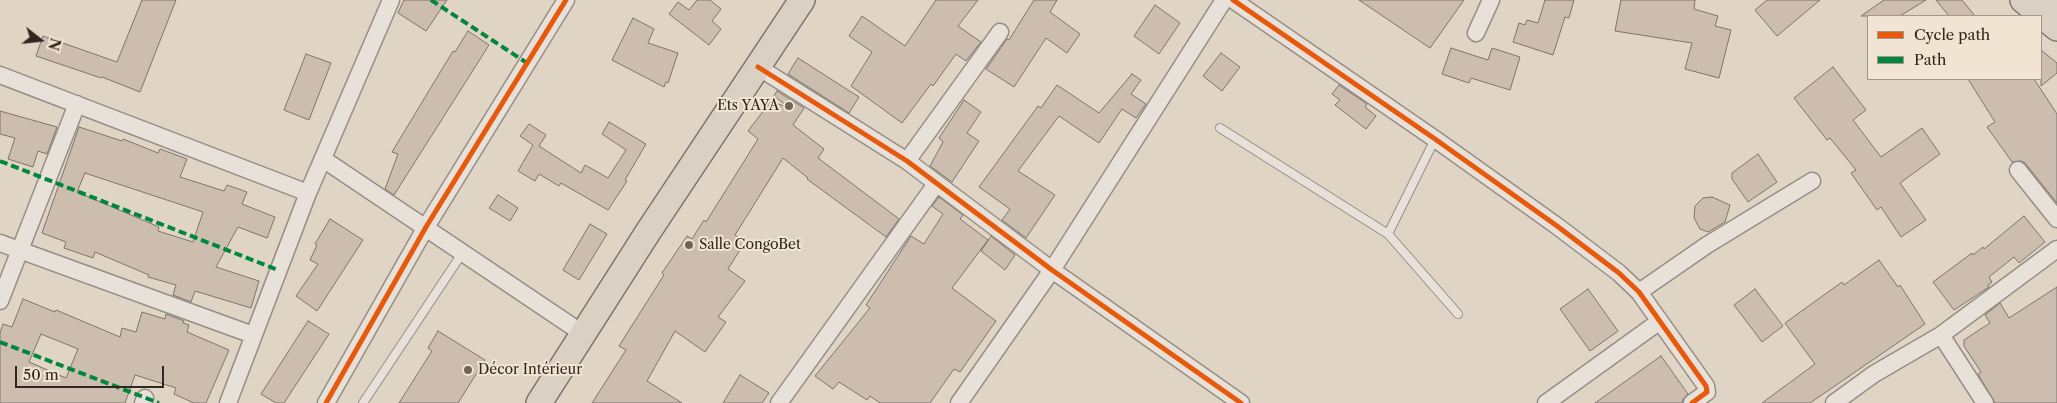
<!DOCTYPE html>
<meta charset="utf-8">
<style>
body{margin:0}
#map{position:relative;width:2057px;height:403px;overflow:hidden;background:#e0d5c5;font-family:"Libre Caslon Text",serif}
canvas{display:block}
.legend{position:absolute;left:1867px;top:15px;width:175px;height:65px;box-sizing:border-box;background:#f2e4d2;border:1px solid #a5988a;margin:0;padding:6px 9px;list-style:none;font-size:15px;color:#31271e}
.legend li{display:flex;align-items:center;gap:10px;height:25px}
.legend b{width:25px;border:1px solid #a5988a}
.north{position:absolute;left:15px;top:15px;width:50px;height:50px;-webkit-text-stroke:4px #f2e4d2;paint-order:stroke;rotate:106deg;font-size:14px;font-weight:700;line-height:20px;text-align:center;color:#31271e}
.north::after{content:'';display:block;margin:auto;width:18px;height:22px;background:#31271e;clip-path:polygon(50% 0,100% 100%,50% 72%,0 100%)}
.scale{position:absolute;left:15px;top:366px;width:149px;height:22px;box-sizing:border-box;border:2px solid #31271e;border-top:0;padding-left:6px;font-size:15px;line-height:18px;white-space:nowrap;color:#31271e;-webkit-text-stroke:4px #f2e4d2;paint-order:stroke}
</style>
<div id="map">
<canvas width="2057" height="403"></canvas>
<ul class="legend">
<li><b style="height:6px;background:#e8590c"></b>Cycle path</li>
<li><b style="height:6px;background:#00873e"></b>Path</li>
</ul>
<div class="north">N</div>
<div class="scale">50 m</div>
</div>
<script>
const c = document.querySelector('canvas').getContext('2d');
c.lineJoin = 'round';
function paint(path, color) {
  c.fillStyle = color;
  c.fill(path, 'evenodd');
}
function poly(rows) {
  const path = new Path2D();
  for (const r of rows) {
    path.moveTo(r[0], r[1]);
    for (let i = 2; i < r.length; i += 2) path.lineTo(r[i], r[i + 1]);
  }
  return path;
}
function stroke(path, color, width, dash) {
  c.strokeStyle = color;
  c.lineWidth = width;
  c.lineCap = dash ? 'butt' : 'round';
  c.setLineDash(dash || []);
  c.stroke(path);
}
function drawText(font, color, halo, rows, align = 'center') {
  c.font = font + ' "Libre Caslon Text",serif';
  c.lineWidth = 4;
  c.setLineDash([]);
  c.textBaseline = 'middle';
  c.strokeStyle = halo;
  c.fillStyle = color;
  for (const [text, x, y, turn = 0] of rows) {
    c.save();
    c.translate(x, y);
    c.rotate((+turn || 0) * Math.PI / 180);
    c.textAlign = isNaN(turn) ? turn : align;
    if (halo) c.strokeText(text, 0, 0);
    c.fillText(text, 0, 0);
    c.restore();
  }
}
const building = poly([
 [142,0,176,0,140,92,102,77,101,78,36,56,43,36,117,62,142,0],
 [404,0,447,0,426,31,398,13,404,0],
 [697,0,710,0,721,9,712,21,721,29,709,45,669,14,678,2,689,10,697,0],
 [936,0,978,0,958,26,981,42,966,61,956,54,933,86,931,84,902,123,851,86,872,52,849,36,862,16,905,46,936,0],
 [1034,0,1057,0,1050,12,1080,34,1067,53,1046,38,1014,87,986,69,1007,39,1009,40,1034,0],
 [1359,0,1464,0,1430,48,1359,0],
 [1545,0,1574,0,1569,18,1565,17,1553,55,1513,42,1519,23,1525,25,1527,20,1538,23,1545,0],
 [1621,0,1695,0,1694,9,1718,16,1715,26,1731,30,1719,78,1685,69,1692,43,1615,31,1621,0],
 [1767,0,1820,0,1777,36,1755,10,1767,0],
 [1884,0,1926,0,1900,16,1861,16,1884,0],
 [1936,0,1962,0,1975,16,1949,16,1936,0],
 [1155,5,1180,23,1159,54,1134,36,1155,5],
 [633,18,654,29,648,43,678,53,668,83,666,82,664,87,612,60,633,18],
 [468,31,489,45,394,195,385,189,398,154,392,152,453,51,455,52,468,31],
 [1451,48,1488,60,1492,48,1520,57,1510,90,1471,78,1469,83,1442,74,1451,48],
 [2041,50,2057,63,2057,73,2041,86,2041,50],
 [1221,53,1240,67,1222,91,1203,76,1221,53],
 [306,54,331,63,309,120,284,110,306,54],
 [798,58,859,97,849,113,788,74,798,58],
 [1833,67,1866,110,1853,120,1881,157,1922,128,1940,154,1900,183,1926,220,1901,237,1881,207,1877,210,1851,173,1856,170,1830,138,1827,140,1794,98,1833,67],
 [1132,74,1141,80,1131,94,1146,104,1136,118,1122,109,1099,143,1059,116,1018,171,1055,195,1026,238,1002,220,1010,209,979,187,1038,106,1041,108,1057,85,1099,113,1132,74],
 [1968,79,2034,79,2057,114,2057,203,2025,163,2021,161,2012,162,1987,127,1995,122,1968,79],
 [1339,85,1367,104,1365,107,1376,116,1366,129,1335,105,1340,100,1332,94,1339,85],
 [777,91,804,108,793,125,824,149,818,158,899,219,886,237,807,179,808,178,783,158,735,235,745,242,728,269,745,281,718,317,726,322,705,352,675,331,647,381,682,403,592,403,626,350,619,346,664,275,662,273,687,236,692,239,704,220,706,222,758,139,748,131,771,101,791,109,774,96,777,91],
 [964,100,981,112,967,133,979,141,952,182,930,166,943,142,939,138,964,100],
 [0,111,57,127,47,154,38,151,33,167,8,159,15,138,0,134,0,111],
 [609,122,646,144,625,180,627,181,608,210,561,183,559,186,539,174,535,181,518,171,533,145,520,136,529,124,546,135,539,146,581,173,585,165,608,178,626,150,602,134,609,122],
 [79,127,122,141,123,139,158,153,160,149,187,159,180,177,224,191,227,185,247,192,242,204,275,217,267,238,238,227,216,267,259,281,251,308,195,291,191,302,173,295,176,285,148,277,149,275,95,252,93,258,64,248,66,242,42,233,79,127],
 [85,173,203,212,193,242,158,231,159,227,77,192,85,173],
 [1758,154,1777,182,1748,202,1732,179,1732,173,1758,154],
 [498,195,518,208,510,221,489,208,498,195],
 [939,197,963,215,960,219,988,240,952,288,996,321,960,372,954,369,930,403,880,403,870,396,867,400,839,382,833,389,815,376,870,308,866,305,911,236,924,244,943,214,932,206,939,197],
 [1712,197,1730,205,1725,222,1708,232,1700,229,1694,218,1695,206,1703,198,1712,197],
 [2024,216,2045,242,2019,263,2014,257,1989,277,1992,282,1988,285,1989,287,1954,310,1933,282,1972,253,1973,255,1983,247,1984,249,2024,216],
 [330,219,363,240,317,311,296,296,318,264,310,260,317,245,315,244,330,219],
 [590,224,607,234,579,280,563,270,590,224],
 [991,236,1015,255,1005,270,981,251,991,236],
 [1879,260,1898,287,1900,285,1925,324,1810,403,1762,403,1815,364,1785,323,1842,282,1844,285,1879,260],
 [2057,287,2057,403,1995,403,1978,374,1981,372,1964,346,1964,340,1990,323,1985,315,2000,303,2009,318,2057,287],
 [1588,289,1618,331,1590,351,1560,309,1588,289],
 [1755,289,1783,326,1762,342,1734,305,1755,289],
 [23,299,55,312,56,310,120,337,122,328,136,332,142,312,165,319,166,314,184,321,183,323,189,325,187,332,229,350,206,403,194,403,174,394,176,388,135,375,125,403,0,403,0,333,3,324,12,327,23,299],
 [41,334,78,349,66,378,29,362,41,334],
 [308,321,329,334,284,403,276,403,261,394,308,321],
 [438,331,485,360,458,403,399,403,432,351,428,348,438,331],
 [1661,356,1688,394,1683,399,1682,403,1595,403,1661,356],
 [740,375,769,393,762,403,723,403,740,375]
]);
const service = poly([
 [1220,128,1388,234,1458,314],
 [1388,234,1435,139],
 [363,403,463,252]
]);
const minor = poly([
 [1233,0,1435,139,1557,226,1619,273,1639,292,1706,386,1707,392,1692,403],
 [1476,33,1491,0],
 [758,67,907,161,1052,270,1241,403],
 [0,75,308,193],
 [323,159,582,333],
 [907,161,1000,32],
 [2018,170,2057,219],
 [0,243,253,335],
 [1639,292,1707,245,1812,181],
 [0,301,77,104],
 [1941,335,1985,403],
 [143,403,145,398],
 [228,403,308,193,391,0],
 [326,403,426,227,566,0],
 [779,403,936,184],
 [959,403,1052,270,1224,0],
 [1546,403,1660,321],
 [1834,403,1874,374,1941,335,2057,249]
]);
const primary = poly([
 [2023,0,2057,28],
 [2053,0,2057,4],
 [539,403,648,232,802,0]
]);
const quiet = poly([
 [431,0,527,63],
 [0,161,278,270],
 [0,342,159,403]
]);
const cycleway = poly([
 [1233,0,1435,139,1557,226,1619,273,1639,292,1706,386,1707,392,1692,403],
 [758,67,907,161,1052,270,1241,403],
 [326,403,426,227,566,0]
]);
const markers = [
 [789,106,5,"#6e6458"],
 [689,245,5,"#6e6458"],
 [468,370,5,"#6e6458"]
];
const poiNames = [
 ["Ets YAYA",779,106,"right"],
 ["Salle CongoBet",699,245],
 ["Décor Intérieur",478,370]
];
paint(building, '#cdbdaf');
stroke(building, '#7c756c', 1);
stroke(service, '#958e84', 10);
stroke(minor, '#958e84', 19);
stroke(primary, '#7c756c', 28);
stroke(service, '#e7e1d9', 8);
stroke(minor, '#e7e1d9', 16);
stroke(primary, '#dad1c4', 25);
stroke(quiet, '#00873e', 4, [8, 4]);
stroke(cycleway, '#e8590c', 5);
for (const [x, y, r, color] of markers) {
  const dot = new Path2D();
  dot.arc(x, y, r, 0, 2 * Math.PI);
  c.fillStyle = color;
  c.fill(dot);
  stroke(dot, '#f2e4d2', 2);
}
drawText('14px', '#31271e', '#f2e4d2', poiNames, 'left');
</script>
